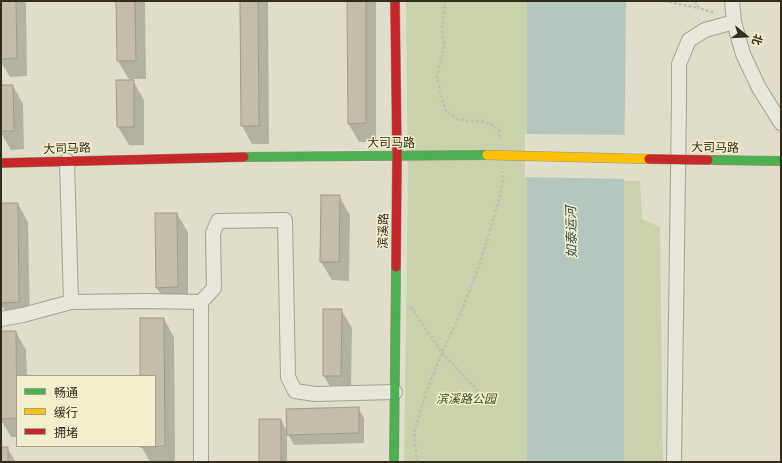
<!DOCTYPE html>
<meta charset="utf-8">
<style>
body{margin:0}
#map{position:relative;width:782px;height:463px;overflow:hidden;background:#e0deca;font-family:Lora,"Noto Sans SC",serif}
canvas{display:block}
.frame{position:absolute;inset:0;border:2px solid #322c1d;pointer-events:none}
.legend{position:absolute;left:16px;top:375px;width:140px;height:72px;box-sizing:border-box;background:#f2efcf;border:1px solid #a5a188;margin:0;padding:5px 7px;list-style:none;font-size:12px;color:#322c1d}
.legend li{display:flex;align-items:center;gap:8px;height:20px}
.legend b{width:20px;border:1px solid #a5a188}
.north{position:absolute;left:726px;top:16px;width:40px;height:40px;-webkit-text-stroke:3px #f2efcf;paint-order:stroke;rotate:108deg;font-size:11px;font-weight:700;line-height:16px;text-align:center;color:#322c1d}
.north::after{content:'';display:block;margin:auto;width:14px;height:18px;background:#322c1d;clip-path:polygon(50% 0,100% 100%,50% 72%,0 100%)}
</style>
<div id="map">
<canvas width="782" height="463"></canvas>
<div class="frame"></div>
<ul class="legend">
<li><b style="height:5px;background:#4caf50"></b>畅通</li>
<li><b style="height:5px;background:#ffc107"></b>缓行</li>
<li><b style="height:5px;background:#c62828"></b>拥堵</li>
</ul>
<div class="north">北</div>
</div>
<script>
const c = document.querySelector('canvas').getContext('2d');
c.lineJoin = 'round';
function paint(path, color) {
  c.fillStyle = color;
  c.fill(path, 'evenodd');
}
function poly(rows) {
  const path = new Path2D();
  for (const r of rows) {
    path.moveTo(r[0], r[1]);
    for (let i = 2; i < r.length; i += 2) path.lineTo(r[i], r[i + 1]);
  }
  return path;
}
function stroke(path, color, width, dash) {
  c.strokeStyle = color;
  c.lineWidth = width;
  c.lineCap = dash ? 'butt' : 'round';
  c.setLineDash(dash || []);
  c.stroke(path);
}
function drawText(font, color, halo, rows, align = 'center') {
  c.font = font + ' Lora,"Noto Sans SC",serif';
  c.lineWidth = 3;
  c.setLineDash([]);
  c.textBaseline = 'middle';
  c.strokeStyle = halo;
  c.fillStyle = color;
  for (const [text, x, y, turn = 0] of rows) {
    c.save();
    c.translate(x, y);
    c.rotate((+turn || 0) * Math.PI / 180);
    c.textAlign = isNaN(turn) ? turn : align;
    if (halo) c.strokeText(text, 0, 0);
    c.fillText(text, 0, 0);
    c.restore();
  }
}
const green = poly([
 [406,1,527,1,527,462,404,462,408,181],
 [624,181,640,181,642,219,660,227,663,462,624,462]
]);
const water = poly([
 [527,1,626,1,624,181,624,462,527,462]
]);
const pier = poly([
 [525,134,627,135,626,179,525,177]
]);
const shadow = poly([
 [1,1,25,1,26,3,27,76,10,77,1,62],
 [117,1,145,1,146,79,132,79,144,100,144,145,129,145,118,127,130,81,118,61],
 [241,1,268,1,269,144,252,144,242,126],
 [348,1,376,1,376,142,359,142,348,123],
 [1,86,13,86,23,104,24,149,11,150,1,133],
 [322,196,339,196,350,215,349,281,332,280,321,262],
 [1,204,18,204,28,222,30,321,11,321,1,304],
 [177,214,188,232,188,306,168,306,157,288],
 [341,310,352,328,351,394,334,394,324,376],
 [164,319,174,337,175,462,150,462,141,446,155,446,155,376,141,376],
 [1,332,16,332,26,350,27,376,17,376,17,437,11,437,1,420],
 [358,408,364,418,364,443,294,445,287,432,287,462,260,462,281,420,288,433],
 [1,448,7,448,16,462,1,462]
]);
const building = poly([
 [1,1,16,1,17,58,1,59,1,1],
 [116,1,135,1,136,61,117,61,116,1],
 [240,1,258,1,259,126,241,126,240,1],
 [347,1,366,1,366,123,348,124,347,1],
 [116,80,134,80,134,127,117,127,116,80],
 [1,85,13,85,14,131,1,131,1,85],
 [321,195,340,195,339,262,320,262,321,195],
 [1,203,18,203,19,302,1,303,1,203],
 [155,213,177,213,178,287,156,288,155,213],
 [323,309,342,309,341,376,323,376,323,309],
 [140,318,164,318,165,446,140,447,155,446,155,376,140,376,140,318],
 [1,331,16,331,17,418,1,419,1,331],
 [359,407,359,433,287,435,286,409,359,407],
 [259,419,281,419,281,462,259,462,259,419],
 [1,447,8,447,8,462,1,462,1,447]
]);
const path = poly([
 [445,1,442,29,444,46,437,76,440,93,446,111,457,119,469,121,481,121,492,125,499,130,500,140],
 [664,1,699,8],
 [695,1,699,8,715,13],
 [411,307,442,353,484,397],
 [417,462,414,433,426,392,442,353,462,310,479,266,498,204,503,180,502,171]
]);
const street = poly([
 [732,1,734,22,743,54,759,88,781,123],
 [67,161,71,302],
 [1,319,23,315,71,302,145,301,201,302,214,288,213,233,218,221,285,220,288,377,295,391,315,394,395,392],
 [201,462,201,302],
 [674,462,679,102,679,64,689,40,705,30,734,22]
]);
const fast = poly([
 [244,157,487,155],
 [708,160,781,161],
 [394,462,396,267]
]);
const jam = poly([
 [395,1,397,155,396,267],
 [1,163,244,157]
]);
const slowBridge = poly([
 [487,155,649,159]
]);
const jamBridge = poly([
 [649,159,708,160]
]);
const streetNames = [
 ["大司马路",391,144],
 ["大司马路",715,148,1],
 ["大司马路",67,149,-2],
 ["滨溪路",384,231,-89]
];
const parkNames = [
 ["滨溪路公园",466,400]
];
const waterNames = [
 ["如泰运河",572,232,-91]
];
paint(green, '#c9d1ad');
paint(water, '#b5c6bf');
paint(pier, '#e0deca');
paint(shadow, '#0003');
paint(building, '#c4bdab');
stroke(building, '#a09a8a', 1);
stroke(street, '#a5a293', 16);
stroke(fast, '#959283', 10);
stroke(jam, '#959283', 10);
stroke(path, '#c1bfb2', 2.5, [3, 2]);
stroke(street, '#e8e7db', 14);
stroke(fast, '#4caf50', 9);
stroke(jam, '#c62828', 9);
stroke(slowBridge, '#959283', 10, []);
stroke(jamBridge, '#959283', 10, []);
stroke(slowBridge, '#ffc107', 9);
stroke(jamBridge, '#c62828', 9);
drawText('12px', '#322c1d', '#f2efcf', streetNames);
drawText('italic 12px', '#3b4d25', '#f2efcf', parkNames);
drawText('italic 13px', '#2d4c51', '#f2efcf', waterNames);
</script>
